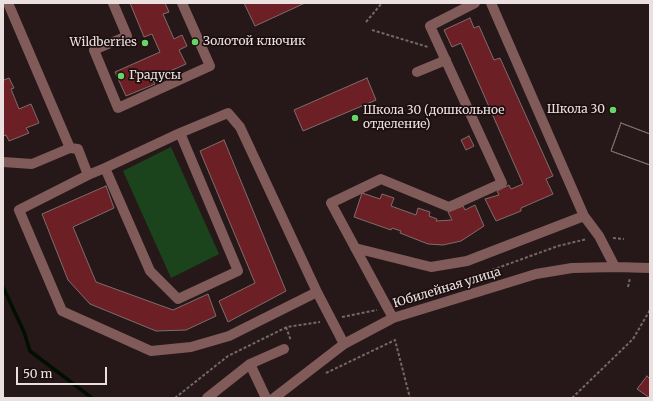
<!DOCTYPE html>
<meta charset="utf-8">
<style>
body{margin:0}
#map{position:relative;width:653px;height:401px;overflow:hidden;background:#261818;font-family:Merriweather,serif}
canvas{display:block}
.frame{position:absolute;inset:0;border:4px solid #eae0e0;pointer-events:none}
.scale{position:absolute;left:16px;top:367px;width:91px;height:18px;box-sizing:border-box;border:2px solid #eae0e0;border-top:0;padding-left:5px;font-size:12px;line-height:14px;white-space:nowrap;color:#eae0e0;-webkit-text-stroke:3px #1d0f0f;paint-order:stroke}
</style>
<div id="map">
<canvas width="653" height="401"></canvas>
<div class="frame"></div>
<div class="scale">50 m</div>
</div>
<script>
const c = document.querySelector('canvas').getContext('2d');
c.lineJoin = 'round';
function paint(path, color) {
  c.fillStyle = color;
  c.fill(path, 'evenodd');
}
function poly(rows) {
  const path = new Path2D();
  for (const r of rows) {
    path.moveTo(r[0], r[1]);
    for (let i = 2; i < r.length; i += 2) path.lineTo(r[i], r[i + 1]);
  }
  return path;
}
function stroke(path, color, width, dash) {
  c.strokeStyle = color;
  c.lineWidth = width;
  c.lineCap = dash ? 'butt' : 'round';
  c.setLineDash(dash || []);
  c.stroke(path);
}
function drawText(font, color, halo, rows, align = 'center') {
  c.font = font + ' Merriweather,serif';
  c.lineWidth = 3.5;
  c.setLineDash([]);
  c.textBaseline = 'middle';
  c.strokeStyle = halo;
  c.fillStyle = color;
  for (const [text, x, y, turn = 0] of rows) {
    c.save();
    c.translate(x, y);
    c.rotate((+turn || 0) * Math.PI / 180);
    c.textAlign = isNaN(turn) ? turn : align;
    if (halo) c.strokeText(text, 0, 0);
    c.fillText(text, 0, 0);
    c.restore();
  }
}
const green = poly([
 [171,147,219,254,171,278,123,171]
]);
const stream = poly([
 [3,287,24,332,30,351,92,398]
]);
const building = poly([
 [130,3,165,3,169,12,163,14,174,39,182,35,187,46,179,50,186,64,152,79,155,84,126,96,115,72,160,52,152,34,144,37,130,3],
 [244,3,305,3,255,26,244,3],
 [470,18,474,28,479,26,494,60,500,58,553,176,546,179,553,194,521,208,521,211,496,221,485,199,499,195,497,191,509,185,511,189,523,184,461,43,452,47,444,30,470,18],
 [3,76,4,80,9,78,14,88,11,89,19,109,31,104,39,123,26,128,29,133,9,141,6,135,3,136,3,76],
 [367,78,376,100,303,131,294,110,367,78],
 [621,123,650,134,650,165,611,151,621,123],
 [621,123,650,134,650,165,611,151,621,123],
 [469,136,474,146,466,150,461,140,469,136],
 [224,140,286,291,228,322,219,301,255,283,200,151,224,140],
 [106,186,114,208,73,227,96,282,173,310,208,294,216,316,186,330,156,331,90,304,68,280,42,214,106,186],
 [362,193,380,199,382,194,394,198,391,206,416,215,418,208,430,212,429,216,437,219,436,221,452,220,448,212,463,206,465,210,475,205,484,226,461,241,443,245,428,244,400,233,401,231,392,228,391,230,354,217,362,193],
 [647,376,650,379,650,398,637,389,647,376]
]);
const path = poly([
 [366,22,382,3],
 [372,30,428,47],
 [613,238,624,239],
 [628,287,630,278],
 [398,304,558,246,587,239],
 [342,317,377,310],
 [286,327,291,341],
 [326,373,395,340,410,398],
 [175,398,228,356,287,327,320,322],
 [572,398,633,339,650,310]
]);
const minor = poly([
 [8,3,70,148],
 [113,3,127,36,94,50,118,108,210,66,182,3],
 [491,3,584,216,599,236,615,267],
 [417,72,446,60],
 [3,162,32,164,70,148,78,149,88,175,19,210,62,311,151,351,191,347,229,336,317,292,344,344],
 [105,168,180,133],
 [88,175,105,168,150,271,178,299,238,271,180,133,228,113,240,127,317,292],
 [355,248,431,267,467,261,584,216],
 [393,318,331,203,381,179,449,207,502,183,430,26,475,3],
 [207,398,250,364],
 [266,398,250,364,284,349],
 [274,398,344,344,393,318,536,274,572,268,615,267,650,268]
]);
const markers = [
 [195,42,4,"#66d466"],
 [145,43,4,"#66d466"],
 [121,76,4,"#66d466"],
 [613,110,4,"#66d466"],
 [355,118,4,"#66d466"]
];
const poiNames = [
 ["Золотой ключик",203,42],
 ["Wildberries",137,43,"right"],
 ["Градусы",129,76],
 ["Школа 30",605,110,"right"],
 ["Школа 30 (дошкольное",363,111],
 ["отделение)",363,125]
];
const streetNames = [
 ["Юбилейная улица",447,288,-17]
];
paint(green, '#1b441c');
stroke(stream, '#010f01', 3.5);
paint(building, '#6c1f24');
stroke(building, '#7f6d6c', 1);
stroke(path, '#746868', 2, [3, 2]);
stroke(minor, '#805b5a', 10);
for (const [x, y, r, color] of markers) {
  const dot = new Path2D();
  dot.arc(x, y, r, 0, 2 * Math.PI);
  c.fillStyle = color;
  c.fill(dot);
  stroke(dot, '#1d0f0f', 1.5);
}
drawText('12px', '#eae0e0', '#1d0f0f', poiNames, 'left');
drawText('12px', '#eae0e0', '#1d0f0f', streetNames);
</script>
